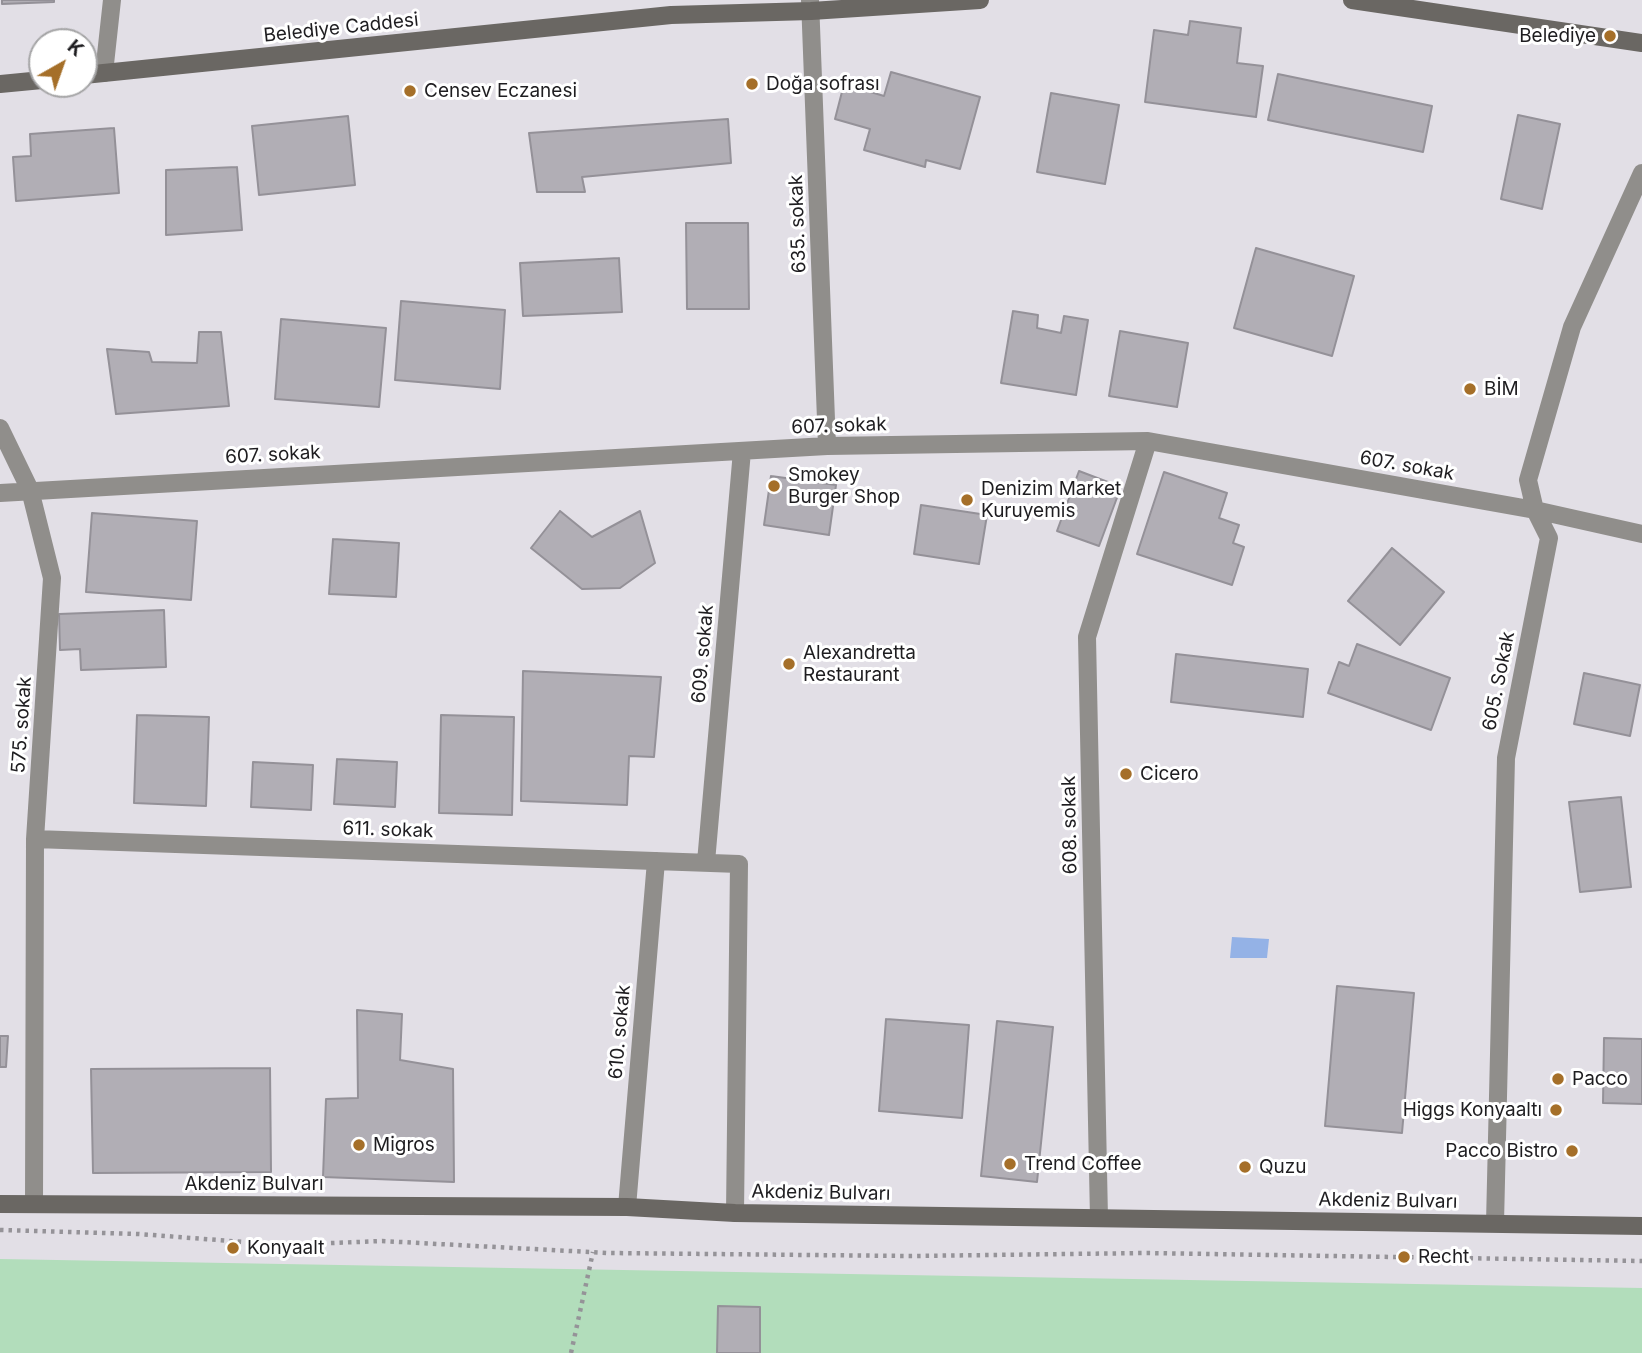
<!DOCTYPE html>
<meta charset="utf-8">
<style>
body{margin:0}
#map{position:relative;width:1642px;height:1353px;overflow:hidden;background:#e2dfe6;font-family:Inter,sans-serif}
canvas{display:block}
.north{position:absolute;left:28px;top:28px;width:70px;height:70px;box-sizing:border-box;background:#fff;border:2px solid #a5a5a6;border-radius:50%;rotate:40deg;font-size:19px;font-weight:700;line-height:28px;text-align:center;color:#1e1d20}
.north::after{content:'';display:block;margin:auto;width:24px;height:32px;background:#a56f29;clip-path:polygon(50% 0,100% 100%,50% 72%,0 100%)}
</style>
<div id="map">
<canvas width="1642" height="1353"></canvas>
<div class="north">K</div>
</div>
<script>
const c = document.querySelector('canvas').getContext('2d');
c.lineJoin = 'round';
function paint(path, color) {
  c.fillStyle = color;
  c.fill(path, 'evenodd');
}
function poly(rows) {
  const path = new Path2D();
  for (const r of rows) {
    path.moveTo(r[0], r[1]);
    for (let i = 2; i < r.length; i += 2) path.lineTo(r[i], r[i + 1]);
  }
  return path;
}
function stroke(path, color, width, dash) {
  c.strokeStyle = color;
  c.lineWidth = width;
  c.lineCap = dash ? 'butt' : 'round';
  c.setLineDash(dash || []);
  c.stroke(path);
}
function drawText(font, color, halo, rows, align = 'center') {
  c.font = font + ' Inter,sans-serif';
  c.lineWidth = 6;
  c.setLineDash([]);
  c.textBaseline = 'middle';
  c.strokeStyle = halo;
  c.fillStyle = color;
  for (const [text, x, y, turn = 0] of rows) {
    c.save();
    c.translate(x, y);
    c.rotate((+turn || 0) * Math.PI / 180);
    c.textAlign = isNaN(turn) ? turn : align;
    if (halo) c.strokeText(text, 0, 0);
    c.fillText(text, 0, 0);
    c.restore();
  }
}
const green = poly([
 [0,1259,1642,1288,1642,1353,0,1353]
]);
const water = poly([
 [1232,937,1269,939,1267,958,1230,958]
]);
const building = poly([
 [2,0,54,0,54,2,2,4,2,0],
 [1190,21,1241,28,1237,63,1263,66,1256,117,1145,102,1154,30,1188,35,1190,21],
 [891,72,980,97,960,169,926,160,925,167,864,150,870,129,835,119,844,84,884,96,891,72],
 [1278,74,1432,106,1423,152,1268,120,1278,74],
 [1051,93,1119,105,1105,184,1037,172,1051,93],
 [1518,115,1560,124,1542,209,1501,199,1518,115],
 [348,116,355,185,259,195,252,126,348,116],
 [728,119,731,163,582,177,585,192,537,192,529,133,728,119],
 [114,128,119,193,16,201,13,157,31,156,30,134,114,128],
 [237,167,242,230,166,235,166,170,237,167],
 [686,223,748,223,749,309,687,309,686,223],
 [1256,248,1354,276,1332,356,1234,328,1256,248],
 [619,258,622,312,523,316,520,263,619,258],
 [401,301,505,310,500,389,395,380,401,301],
 [1013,311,1038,315,1037,328,1061,333,1064,316,1088,320,1076,395,1001,383,1013,311],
 [281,319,386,328,379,407,275,399,281,319],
 [1120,331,1188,343,1177,407,1109,396,1120,331],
 [199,332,221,332,229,406,116,414,107,349,149,352,152,362,197,363,199,332],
 [1079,471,1121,487,1099,546,1057,531,1079,471],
 [1164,472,1227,493,1219,518,1239,525,1233,543,1244,547,1232,585,1137,554,1164,472],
 [771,476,836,485,829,535,764,525,771,476],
 [921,505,987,515,979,564,914,554,921,505],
 [560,511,592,537,640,511,655,563,620,588,582,589,531,548,560,511],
 [92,513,197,521,191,600,86,592,92,513],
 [333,539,399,543,396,597,329,594,333,539],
 [1392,548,1444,592,1400,645,1348,601,1392,548],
 [164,610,166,667,81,670,80,649,60,650,59,614,164,610],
 [1357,644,1450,678,1431,730,1328,693,1339,662,1349,666,1357,644],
 [1176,654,1308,669,1303,717,1171,702,1176,654],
 [523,671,661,677,654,757,629,756,627,805,521,801,523,671],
 [1584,673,1640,685,1630,736,1574,724,1584,673],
 [137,715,209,717,206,806,134,803,137,715],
 [441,715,514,717,512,815,439,813,441,715],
 [337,759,397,762,395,807,334,804,337,759],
 [253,762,313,765,311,810,251,807,253,762],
 [1621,797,1631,887,1580,892,1569,802,1621,797],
 [1337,986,1414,993,1402,1133,1325,1126,1337,986],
 [357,1010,402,1014,400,1060,453,1069,454,1182,323,1177,326,1099,358,1098,357,1010],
 [886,1019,969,1025,962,1118,879,1111,886,1019],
 [997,1021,1053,1027,1037,1182,981,1176,997,1021],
 [0,1036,8,1036,6,1067,0,1067,0,1036],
 [1604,1038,1642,1039,1642,1104,1603,1103,1604,1038],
 [270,1068,271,1172,93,1173,91,1069,270,1068],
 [718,1306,760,1307,760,1353,717,1353,718,1306]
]);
const path = poly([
 [0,1230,139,1234,283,1245,382,1241,608,1253,912,1256,1147,1253,1642,1261],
 [571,1353,593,1252]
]);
const minor = poly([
 [810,0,827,446],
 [104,73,112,0],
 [0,428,30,490,52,578,35,839,34,1203],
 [0,493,827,446,1148,441,1535,510,1642,534],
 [35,839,739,864,735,1213],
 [706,862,742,451],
 [627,1207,656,861],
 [1099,1218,1087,637,1148,441],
 [1495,1223,1506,758,1549,538,1535,510,1528,480,1572,327,1642,173]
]);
const secondary = poly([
 [1352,0,1642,43],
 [84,75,671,15,811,11,980,0],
 [0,84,42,80],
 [0,1204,627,1207,735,1213,1642,1226]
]);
const markers = [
 [1610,36,7,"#a56f29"],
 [752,84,7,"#a56f29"],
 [410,91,7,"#a56f29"],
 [1470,389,7,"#a56f29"],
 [774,486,7,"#a56f29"],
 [967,500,7,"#a56f29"],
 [789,664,7,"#a56f29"],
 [1126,774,7,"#a56f29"],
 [1558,1079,7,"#a56f29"],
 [1556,1110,7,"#a56f29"],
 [359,1145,7,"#a56f29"],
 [1572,1151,7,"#a56f29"],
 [1010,1164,7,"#a56f29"],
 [1245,1167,7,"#a56f29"],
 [233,1248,7,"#a56f29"],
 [1404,1257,7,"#a56f29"]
];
const streetNames = [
 ["Belediye Caddesi",341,28,-6],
 ["635. sokak",798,224,-92],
 ["607. sokak",839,426,-2],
 ["607. sokak",273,455,-3],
 ["607. sokak",1407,466,10],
 ["609. sokak",703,654,-85],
 ["605. Sokak",1499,681,-79],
 ["575. sokak",22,725,-86],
 ["608. sokak",1070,825,-91],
 ["611. sokak",388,830,2],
 ["610. sokak",620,1032,-85],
 ["Akdeniz Bulvarı",254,1184],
 ["Akdeniz Bulvarı",821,1193,1],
 ["Akdeniz Bulvarı",1388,1201,1]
];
const poiNames = [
 ["Belediye",1596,36,"right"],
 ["Doğa sofrası",766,84],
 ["Censev Eczanesi",424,91],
 ["BİM",1484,389],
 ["Smokey",788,475],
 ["Burger Shop",788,497],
 ["Denizim Market",981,489],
 ["Kuruyemis",981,511],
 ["Alexandretta",803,653],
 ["Restaurant",803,675],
 ["Cicero",1140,774],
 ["Pacco",1572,1079],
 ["Higgs Konyaaltı",1542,1110,"right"],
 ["Migros",373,1145],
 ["Pacco Bistro",1558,1151,"right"],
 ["Trend Coffee",1024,1164],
 ["Quzu",1259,1167],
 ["Konyaalt",247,1248],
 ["Recht",1418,1257]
];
paint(green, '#b2ddbb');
paint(water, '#94b2e6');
paint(building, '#b1aeb5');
stroke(building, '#949198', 2);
stroke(path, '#959398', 4.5, [3.5, 5]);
stroke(minor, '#908e8b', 18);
stroke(secondary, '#6a6763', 18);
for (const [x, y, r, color] of markers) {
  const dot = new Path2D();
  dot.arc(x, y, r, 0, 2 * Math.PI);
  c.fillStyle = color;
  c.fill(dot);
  stroke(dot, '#fff', 2.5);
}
drawText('19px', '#1e1d20', '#fff', streetNames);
drawText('19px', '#1e1d20', '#fff', poiNames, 'left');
</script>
